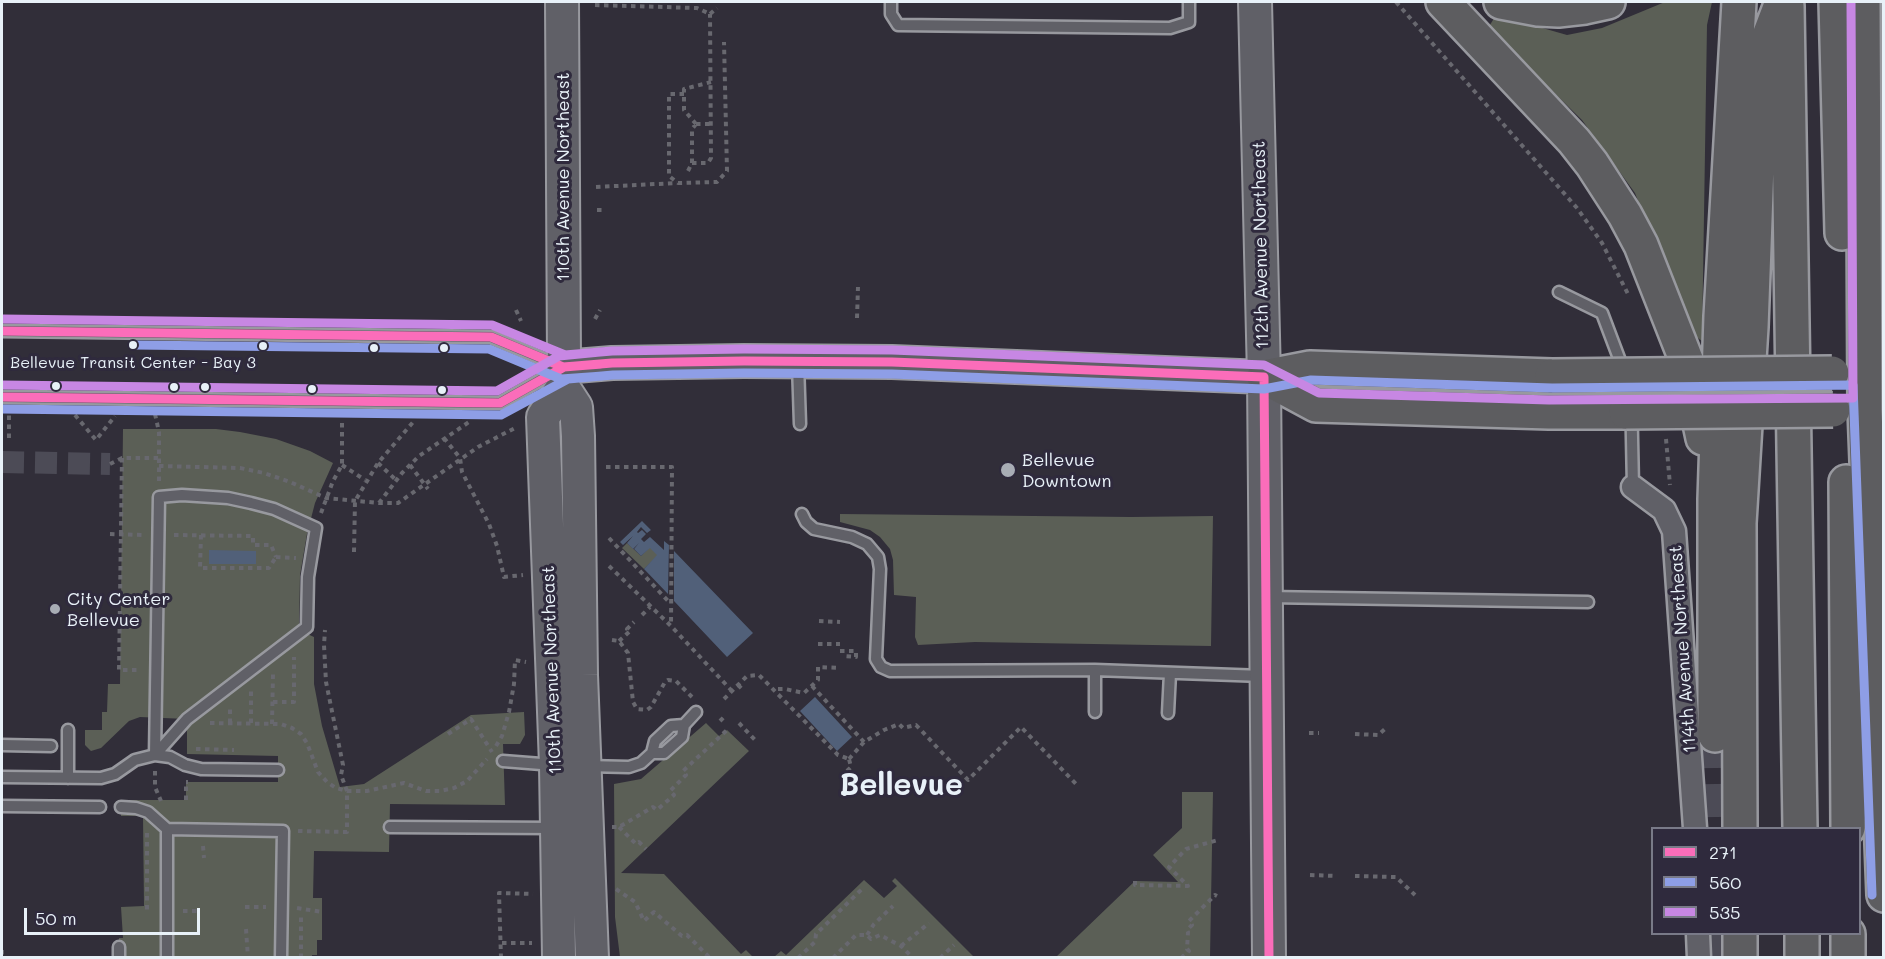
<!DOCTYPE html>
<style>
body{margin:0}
#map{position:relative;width:1885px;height:959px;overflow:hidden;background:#312e39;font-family:Mali,sans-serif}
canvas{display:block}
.frame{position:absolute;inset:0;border:3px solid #e8f1f8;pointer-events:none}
.legend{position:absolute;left:1651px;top:827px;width:210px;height:108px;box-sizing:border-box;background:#2f2a3d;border:2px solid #797a88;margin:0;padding:8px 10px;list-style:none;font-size:18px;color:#e8f1f8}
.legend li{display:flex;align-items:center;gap:12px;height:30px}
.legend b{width:30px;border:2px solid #797a88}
.scale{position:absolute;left:24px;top:908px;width:176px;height:27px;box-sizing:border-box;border:3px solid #e8f1f8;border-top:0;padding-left:8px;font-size:18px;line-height:21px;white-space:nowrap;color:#e8f1f8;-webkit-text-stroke:4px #2f2a3d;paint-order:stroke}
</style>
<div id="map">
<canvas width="1885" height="959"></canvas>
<div class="frame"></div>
<ul class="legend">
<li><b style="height:8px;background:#fb6dba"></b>271</li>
<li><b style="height:8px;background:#8e9ee6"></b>560</li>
<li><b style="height:8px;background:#c787e3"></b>535</li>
</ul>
<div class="scale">50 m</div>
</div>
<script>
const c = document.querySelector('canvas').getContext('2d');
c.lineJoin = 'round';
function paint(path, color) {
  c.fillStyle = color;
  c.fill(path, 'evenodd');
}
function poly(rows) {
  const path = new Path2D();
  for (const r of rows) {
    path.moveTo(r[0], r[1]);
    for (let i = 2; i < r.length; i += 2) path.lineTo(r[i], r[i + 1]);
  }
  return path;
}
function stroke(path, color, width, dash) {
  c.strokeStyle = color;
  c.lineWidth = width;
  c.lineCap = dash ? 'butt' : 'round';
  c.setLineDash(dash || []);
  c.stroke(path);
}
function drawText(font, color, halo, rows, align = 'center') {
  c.font = font + ' Mali,sans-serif';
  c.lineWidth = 6;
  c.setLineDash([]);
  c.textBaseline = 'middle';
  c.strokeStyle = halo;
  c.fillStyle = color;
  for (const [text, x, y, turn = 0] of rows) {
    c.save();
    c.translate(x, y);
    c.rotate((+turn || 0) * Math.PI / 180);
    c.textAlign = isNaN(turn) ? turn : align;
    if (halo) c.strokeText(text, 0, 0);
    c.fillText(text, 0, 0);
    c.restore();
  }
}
const green = poly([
 [1665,2,1712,2,1707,25,1702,341,1688,331,1635,193,1582,120,1488,28,1498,12,1525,23,1567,35,1602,28],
 [123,429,216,429,240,432,276,439,310,451,333,463,315,503,307,534,300,575,299,630,314,637,314,684,322,726,340,787,364,784,471,715,524,712,525,735,520,744,503,744,505,805,390,804,389,852,314,851,313,898,322,898,322,940,317,940,317,955,312,955,312,957,119,957,119,938,123,938,121,907,144,906,143,816,121,816,121,800,186,800,186,782,278,782,278,756,187,754,187,719,140,717,129,721,101,748,91,751,85,745,85,730,102,730,102,712,107,712,108,684,120,684],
 [840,514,1131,517,1213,516,1211,646,975,642,918,645,915,637,916,597,894,595,893,560,890,549,880,537,870,530,840,522],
 [627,543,641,556,650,547,658,555,644,569,622,548],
 [706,723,719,736,727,730,749,751,621,873,664,874,741,954,746,950,753,957,620,957,615,917,614,784,641,779],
 [1182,792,1213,792,1210,957,1056,957,1135,881,1178,882,1153,855,1182,828],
 [895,878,974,957,774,957,781,951,786,955,864,880,884,898,897,886,892,881]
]);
const water = poly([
 [642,521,651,530,647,533,641,527,637,532,638,533,642,530,646,534,641,539,644,542,650,537,664,550,664,541,669,545,668,594,644,569,657,555,650,548,641,556,634,549,639,543,633,549,627,543,633,536,623,545,620,542],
 [209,550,256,551,256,564,209,564],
 [674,551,753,633,727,657,674,601],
 [815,697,852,737,837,751,800,711]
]);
const streetTunnel = poly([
 [2,462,110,464]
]);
const highwayTunnel = poly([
 [1715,735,1717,828],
 [1718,934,1718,958]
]);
const path = poly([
 [1396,2,1577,208,1602,243,1628,294],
 [595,5,697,8,710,14],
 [710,14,717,8],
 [684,94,669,94,669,176,678,183,717,182,727,171,724,42],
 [696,124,684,110,684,89,711,82],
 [696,124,711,124],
 [692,163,708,163,711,158,710,14],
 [688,171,692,163,692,129,696,124],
 [596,187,677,183],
 [597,210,604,210],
 [516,310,521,321],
 [857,318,858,287],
 [595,319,600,310],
 [155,414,159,432,159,481],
 [75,415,96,440,115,416],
 [9,438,9,414],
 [444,438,460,458,462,472,489,524,497,546,504,577,523,575],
 [1666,439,1670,485],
 [122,458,119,670,140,670],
 [378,463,396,480],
 [110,464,122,458,159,458],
 [342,465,365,480],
 [410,465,428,489],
 [159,466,240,468,264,473,290,482,326,498,379,503,398,503,478,447,517,427],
 [606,467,672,467,671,626],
 [379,503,402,473,419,456,469,422],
 [321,513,333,481,342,465,342,420],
 [110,534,143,535],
 [174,535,253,536,253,545,271,545,276,557],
 [201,535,200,568,269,568,276,557],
 [609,538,670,603],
 [354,552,355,501,378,463,414,421],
 [276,557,296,558],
 [609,566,671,626,732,691],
 [642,615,650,607],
 [819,621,840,622],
 [612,640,619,641,628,653,633,702,637,709,647,710,651,707,665,682,668,680,676,681,692,697],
 [619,641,630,631,627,629,634,622],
 [818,644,840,644],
 [840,651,856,651,856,657,843,656],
 [738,685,743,690],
 [812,686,864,742],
 [778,689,785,689,804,693,818,680,818,667,840,668],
 [724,699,747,676,759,675,838,755,849,759],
 [273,702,294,702,294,657],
 [720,721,725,716],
 [210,723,281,724,292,728,301,734,307,743,318,772,327,782,336,788,347,791,367,791,404,783,426,791,440,791,454,788,467,781,487,759],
 [230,723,230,707],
 [251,723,251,691],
 [739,723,757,742],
 [272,724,273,674],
 [1309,733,1319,733],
 [448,734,471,719,492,752],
 [1355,734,1378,735,1386,728],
 [496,746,502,736,509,712,514,684,515,660,526,662],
 [196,749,234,750],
 [849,759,864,742,884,730,899,724,903,728,916,725,968,780,1021,727,1077,785],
 [155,771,155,787,161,801],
 [847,771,851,767,849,759],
 [186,800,186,782,188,782],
 [612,827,619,827,653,807,657,810,674,795,670,791,686,775,683,771,727,730],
 [619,827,636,844,639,842,646,849],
 [298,831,347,832,347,791,341,775,343,765,326,682,324,645,325,630],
 [147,833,147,910,151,910],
 [203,846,204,858],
 [1310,875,1336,876],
 [1355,876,1396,877,1415,895],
 [1135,881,1135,885,1188,886,1169,867,1186,849,1218,840],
 [616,889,635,902,644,921,654,912,682,936,687,935,710,958],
 [245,907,266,907],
 [297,908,322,912],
 [183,911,201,911],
 [246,929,248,958],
 [867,935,874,924,893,906],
 [502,943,532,943],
 [901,946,929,923],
 [2,950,2,958],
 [301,958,301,913],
 [501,958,499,893,533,894],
 [798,958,815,942,816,934,862,889],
 [833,958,856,935,867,935,871,939,880,935,901,946,913,958],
 [940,958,954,945],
 [1181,958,1189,951,1187,949,1188,932,1187,930,1192,925,1189,921,1215,895,1217,896]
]);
const lane = poly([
 [891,2,891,14,898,25,1170,28,1189,22,1189,2],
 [1559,292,1602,313,1631,390,1633,487],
 [2,331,491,337,560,366],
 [798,364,800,424],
 [2,397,500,403,560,369],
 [182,495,228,498,251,503,274,509,316,528,308,577,307,627,187,719,155,755,159,497,182,495],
 [802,514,806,522,814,529,852,537,867,544,878,557,880,569,876,659,881,667,890,671,1095,670,1263,676],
 [1267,597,1588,602],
 [1095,670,1095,712],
 [1168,713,1170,673],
 [2,745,51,746],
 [652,753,664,753,682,737,684,725,696,712],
 [503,761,554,765],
 [586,766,629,767,641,763,652,753,655,741,671,726,684,725],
 [2,777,101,778,115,774,135,760,155,755,170,757,185,765,201,769,278,770],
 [68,778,68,730],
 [2,806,100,807],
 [121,807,136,808,148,812,167,829],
 [390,827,554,828],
 [119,947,119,958],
 [167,958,167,829,283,831,281,958]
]);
const street = poly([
 [1633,487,1664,510,1674,531,1695,828],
 [1698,934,1699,958]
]);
const secondary = poly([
 [1255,2,1264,377,1269,958],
 [563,367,612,363,744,361,892,362,1264,377],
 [563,387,576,407,578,436,581,675,592,958],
 [559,958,556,765,543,417,563,387,564,361,562,2]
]);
const highway = poly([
 [1443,2,1574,141,1592,164,1625,215,1641,245,1687,362,1703,438],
 [1501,2,1538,9,1558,10,1585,7,1608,2],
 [1836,2,1842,233],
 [1863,2,1865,410,1884,895],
 [1787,6,1800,828],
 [1264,377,1316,405,1549,412,1626,412],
 [1264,377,1310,368,1552,376],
 [1846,482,1848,828],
 [1715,735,1715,499,1721,316,1739,2],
 [1740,828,1739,523,1751,327,1761,57,1782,2],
 [1802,934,1802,958],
 [1848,934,1848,958],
 [1740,958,1740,934]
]);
const highwayBridge = poly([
 [1552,376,1832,373],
 [1626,412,1833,410]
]);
const bus1 = poly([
 [2,331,491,337,563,367,602,364],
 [1264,377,1269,958],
 [2,397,500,403,564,367,612,363,744,361,892,362,1264,377]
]);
const bus2 = poly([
 [133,345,489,349,561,379,603,376],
 [2,409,501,415,568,379,613,375,744,373,892,374,1264,389,1311,380,1552,388,1853,385,1872,895]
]);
const bus3 = poly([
 [2,319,492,325,565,355,612,351,744,349,892,350,1264,365,1319,393,1549,400,1853,398,1851,2],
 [2,385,497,391,559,356,600,352]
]);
const markers = [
 [133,345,5,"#e8f1f8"],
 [263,346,5,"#e8f1f8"],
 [374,348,5,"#e8f1f8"],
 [444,348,5,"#e8f1f8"],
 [56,386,5,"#e8f1f8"],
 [174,387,5,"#e8f1f8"],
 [205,387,5,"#e8f1f8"],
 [312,389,5,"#e8f1f8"],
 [442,390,5,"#e8f1f8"],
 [1008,470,8,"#a8adb5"],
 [55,609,6,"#a8adb5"]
];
const busNames = [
 ["Bellevue Transit Center - Bay 3",133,363]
];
const streetNames = [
 ["110th Avenue Northeast",563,177,-90],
 ["112th Avenue Northeast",1261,245,-91],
 ["114th Avenue Northeast",1683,649,-94],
 ["110th Avenue Northeast",552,670,-92]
];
const poiNames = [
 ["Bellevue",1022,460],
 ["Downtown",1022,481],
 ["City Center",67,599],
 ["Bellevue",67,620]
];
const townNames = [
 ["Bellevue",901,786]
];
paint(green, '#5b5f56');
paint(water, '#516079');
stroke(streetTunnel, '#4c4b56', 22, [22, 11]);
stroke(highwayTunnel, '#4c4b56', 33, [33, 16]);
stroke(lane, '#98999f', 15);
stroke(street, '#98999f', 27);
stroke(secondary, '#98999f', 36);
stroke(highway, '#98999f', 38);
stroke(path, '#68686f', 4, [4.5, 4.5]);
stroke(lane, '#606067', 10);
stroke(street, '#606067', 22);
stroke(secondary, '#606067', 32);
stroke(highway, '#5d5d60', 33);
stroke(highwayBridge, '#98999f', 38, []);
stroke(highwayBridge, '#5d5d60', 33);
stroke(bus1, '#fb6dba', 9);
stroke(bus2, '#8e9ee6', 9);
stroke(bus3, '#c787e3', 9);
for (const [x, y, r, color] of markers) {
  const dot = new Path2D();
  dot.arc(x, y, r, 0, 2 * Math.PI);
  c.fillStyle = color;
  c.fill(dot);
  stroke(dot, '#2f2a3d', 2);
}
drawText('16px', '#e8f1f8', '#2f2a3d', busNames);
drawText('18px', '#e8f1f8', '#2f2a3d', streetNames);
drawText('18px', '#e8f1f8', '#2f2a3d', poiNames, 'left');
drawText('bold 30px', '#e8f1f8', '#2f2a3d', townNames);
</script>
